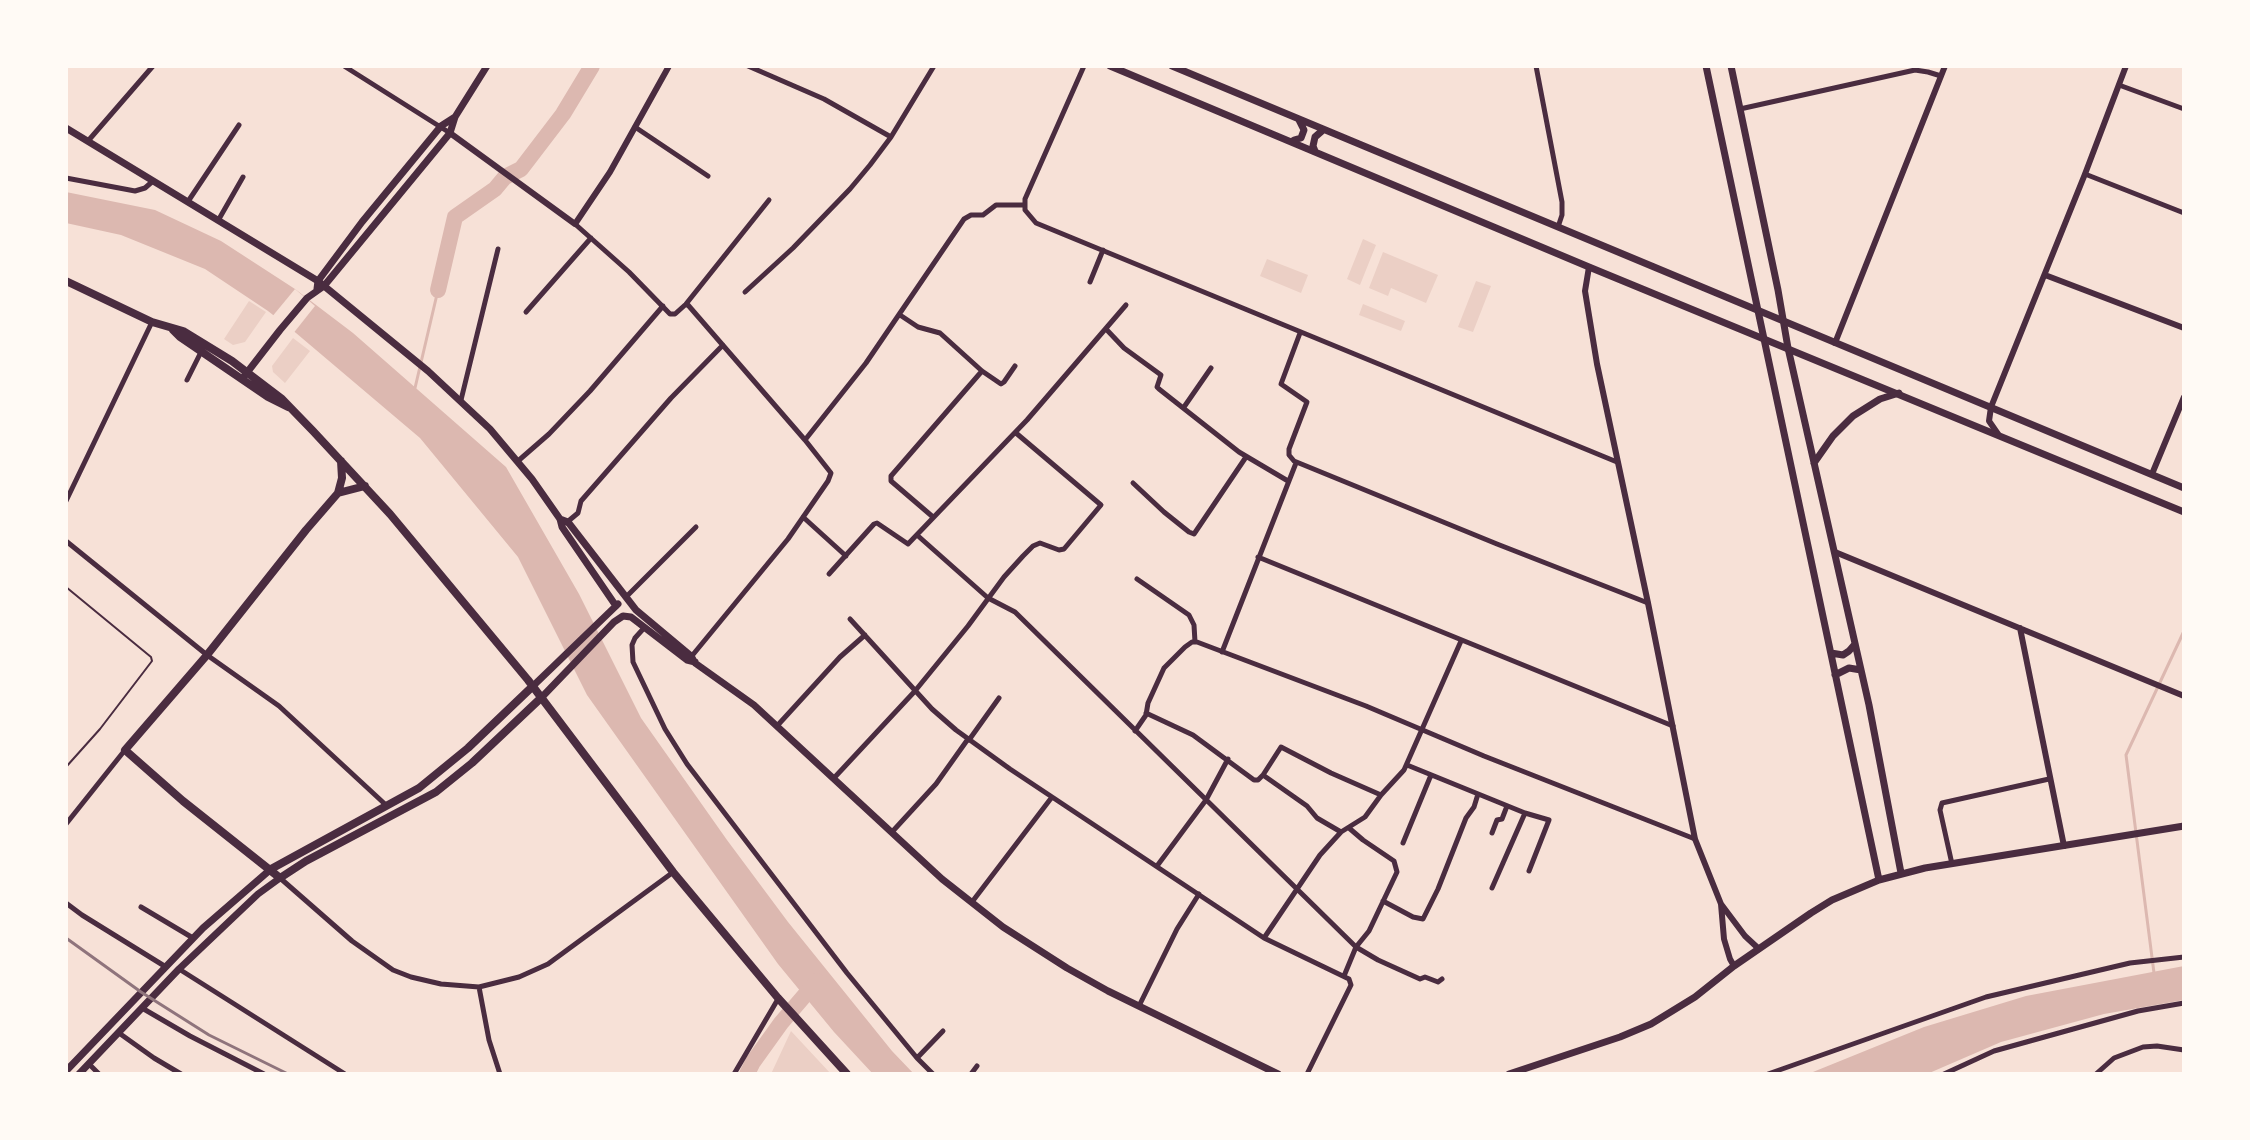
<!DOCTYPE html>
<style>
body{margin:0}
#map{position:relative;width:2250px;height:1140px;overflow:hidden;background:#f7e1d7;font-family:"Asap Condensed",sans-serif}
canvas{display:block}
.frame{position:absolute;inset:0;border:68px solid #fffaf5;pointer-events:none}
</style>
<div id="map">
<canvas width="2250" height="1140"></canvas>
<div class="frame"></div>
</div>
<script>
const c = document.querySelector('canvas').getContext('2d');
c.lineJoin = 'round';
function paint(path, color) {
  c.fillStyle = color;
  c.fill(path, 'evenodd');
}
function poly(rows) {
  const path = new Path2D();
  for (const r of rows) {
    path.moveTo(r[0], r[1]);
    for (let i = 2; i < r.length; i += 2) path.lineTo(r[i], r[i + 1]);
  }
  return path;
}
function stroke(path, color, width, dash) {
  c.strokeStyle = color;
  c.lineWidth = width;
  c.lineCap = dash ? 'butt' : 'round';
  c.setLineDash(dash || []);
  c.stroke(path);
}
const green = poly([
 [1363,239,1376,245,1360,285,1347,279],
 [1383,252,1438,275,1426,303,1391,288,1388,296,1369,288],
 [1267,259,1308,275,1301,293,1260,276],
 [1476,281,1491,286,1473,332,1458,327],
 [249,301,266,312,245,342,233,345,224,339],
 [1363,304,1405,321,1401,331,1359,315],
 [293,338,310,351,285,383,273,372,272,366],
 [791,1031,831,1074,771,1074]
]);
const water = poly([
 [66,192,155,210,221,241,295,289,353,333,506,467,579,594,641,718,727,840,788,922,892,1051,914,1074,873,1074,834,1032,778,964,587,695,518,557,420,438,296,333,268,311,205,269,121,235,66,223],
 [2184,966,2184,1000,2104,1014,2001,1042,1927,1074,1808,1074,1924,1027,2026,996]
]);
const pier = poly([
 [295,289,315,306,292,335,271,318]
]);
const stream = poly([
 [415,388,438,290],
 [2154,973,2126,755,2184,631]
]);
const river = poly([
 [438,290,455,217,495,189,505,177,521,169,563,114,592,66],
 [747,1074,753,1062,781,1023,817,981]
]);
const service = poly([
 [66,587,151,657,152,661,100,729,66,767]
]);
const minor = poly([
 [344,66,450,133],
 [748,66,824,99,891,137],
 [1084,66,1025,199,1025,210,1036,223,1617,462],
 [1536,66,1562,202,1562,215,1558,227],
 [2119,85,2184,109],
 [1740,109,1915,70,1928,72,1941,76],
 [635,127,708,176],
 [88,141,153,66],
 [2085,174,2184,213],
 [66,178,135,191,145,188,153,181],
 [189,200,239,125],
 [219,219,243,177],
 [575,224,629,272,670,314,675,314,685,305,688,305,805,440,831,473,828,481,788,539,691,657],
 [1090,282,1103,250],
 [745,292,793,248,850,189,870,165,891,137,934,66],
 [686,304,769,200],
 [526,312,591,238],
 [900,315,918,327,940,333,982,371,1001,384,1004,382,1015,366],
 [1106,329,1124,348,1161,375,1157,387,1159,389,1239,452,1288,481],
 [1300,333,1281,384,1307,402,1289,449,1289,455,1294,461,1497,544,1648,603],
 [187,380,201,352],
 [461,400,498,249],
 [1184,407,1211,368],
 [805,440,866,363,964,219,971,215,983,215,996,205,1024,205],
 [518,461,549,434,590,391,663,306],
 [1133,483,1164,512,1189,532,1194,534,1246,457],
 [66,501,152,322],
 [803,517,846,556],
 [933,517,891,481,891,476,982,371],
 [566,523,578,513,581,501,671,398,723,345],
 [917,535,988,598,1015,612,1356,947,1378,960,1420,979,1425,977,1438,982,1442,979],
 [66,541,207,655,279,706,387,806],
 [1258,557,1673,726],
 [829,574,874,524,877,523,908,544,1027,420,1126,305],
 [1137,579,1189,615,1194,625,1195,642],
 [626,597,696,527],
 [850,619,932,709,956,730,1010,769,1264,938,1349,979,1351,985,1307,1074],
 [644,628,635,638,632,645,633,662,665,729,687,764,847,973,917,1058,933,1074],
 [1222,652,1296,463],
 [1146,713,1193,735,1254,780,1258,780,1263,775,1307,806,1317,818,1341,832],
 [777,726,840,657,865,635],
 [1135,731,1146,715,1148,703,1164,668,1185,647,1192,642,1197,642,1366,706,1484,756,1695,839],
 [969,740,999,698],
 [1407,765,1525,813,1549,820,1529,871],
 [1263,775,1281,747,1331,773,1381,795],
 [834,778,915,691,968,626,1004,577,1023,556,1033,546,1040,543,1059,550,1064,549,1101,505,1016,433],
 [66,824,125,750],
 [892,832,936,784,968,739],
 [1492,833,1497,820,1502,819,1507,806],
 [1403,843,1431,775],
 [1952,864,1940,810,1942,803,2049,779],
 [1157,866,1206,800,1228,759],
 [280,878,352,941,393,970,411,977,441,984,479,987,519,977,548,964,672,873],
 [1492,888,1525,813],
 [1383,901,1413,917,1423,919,1438,889,1466,818,1474,807,1478,794],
 [972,902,1052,797],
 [66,903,82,915,166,967],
 [141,907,193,938],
 [1264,938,1320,855,1341,832,1365,817,1381,795,1404,770,1461,641],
 [179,969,345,1074],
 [1344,976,1356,947,1369,931,1397,872,1394,861,1363,840,1349,828],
 [479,987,489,1040,500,1074],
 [1139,1006,1177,929,1199,894],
 [142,1008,190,1036,264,1074],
 [119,1033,154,1058,181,1074],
 [917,1058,943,1031],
 [89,1064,99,1074],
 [734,1074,778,999],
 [971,1074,977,1066],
 [1768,1074,1986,997,2130,963,2184,957],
 [1944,1074,1994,1051,2138,1011,2184,1003],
 [2096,1074,2114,1058,2143,1047,2157,1046,2184,1050]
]);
const tertiary = poly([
 [450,133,575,224,610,172,669,66],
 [1589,267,1585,291,1597,364,1648,603,1695,839,1721,904,1745,936,1759,949],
 [2045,275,2184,328],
 [1835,343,1945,66],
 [1998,434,1989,421,1991,407,2085,174,2126,66],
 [2152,474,2184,397],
 [1835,552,2184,696],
 [2020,628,2064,846],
 [1721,904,1724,939,1730,959,1734,966]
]);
const secondary = poly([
 [1706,66,1879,880],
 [1731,66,1778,290,1788,348,1869,705,1901,873],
 [66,128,318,281,428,371,490,429,532,479,560,519,562,527,616,606],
 [1814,463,1833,436,1853,416,1880,399,1899,393],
 [560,519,568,522,636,610,691,656,695,663,754,705,942,879,1003,927,1067,968,1108,991,1278,1074],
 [1831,653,1843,655,1849,651,1855,644],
 [1835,675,1849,668,1861,670],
 [533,686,618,604],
 [542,697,614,622,623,616,631,617,687,660,695,662],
 [1509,1074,1620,1037,1651,1024,1695,997,1734,966,1811,913,1832,900,1879,880,1925,868,2184,826]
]);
const primary = poly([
 [1110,66,1589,267,2184,512],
 [1172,66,2184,488],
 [1294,140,1301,138,1304,130,1299,120],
 [1315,151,1313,146,1315,137,1323,130],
 [317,289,318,281,362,222,441,126,455,117],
 [242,379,280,330,307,298,324,286,450,133,455,117,487,66],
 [66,1071,203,928,271,869],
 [79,1074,179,969,258,894,280,878]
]);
const trunk = poly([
 [66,281,152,322,183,331,232,361,282,399,313,431,390,514,528,680,673,872,778,998,847,1074],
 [173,330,180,337,268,397,288,407],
 [341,461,342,478,338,493,306,530,207,655,125,750,183,801,280,878,306,861,436,792,472,763,542,697],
 [338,493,365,486],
 [271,869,419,788,468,748,533,686]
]);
const rail = poly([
 [66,938,141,992,209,1035,288,1074]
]);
paint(green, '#ebcfc5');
paint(water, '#dcb8b0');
paint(pier, '#f7e1d7');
stroke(stream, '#dcb8b0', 3);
stroke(river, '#dcb8b0', 16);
stroke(service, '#4a2c40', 2);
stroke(minor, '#4a2c40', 5);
stroke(tertiary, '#4a2c40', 6);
stroke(secondary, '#4a2c40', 7);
stroke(primary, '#4a2c40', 7);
stroke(trunk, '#4a2c40', 8);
stroke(rail, '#8f747c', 3);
</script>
